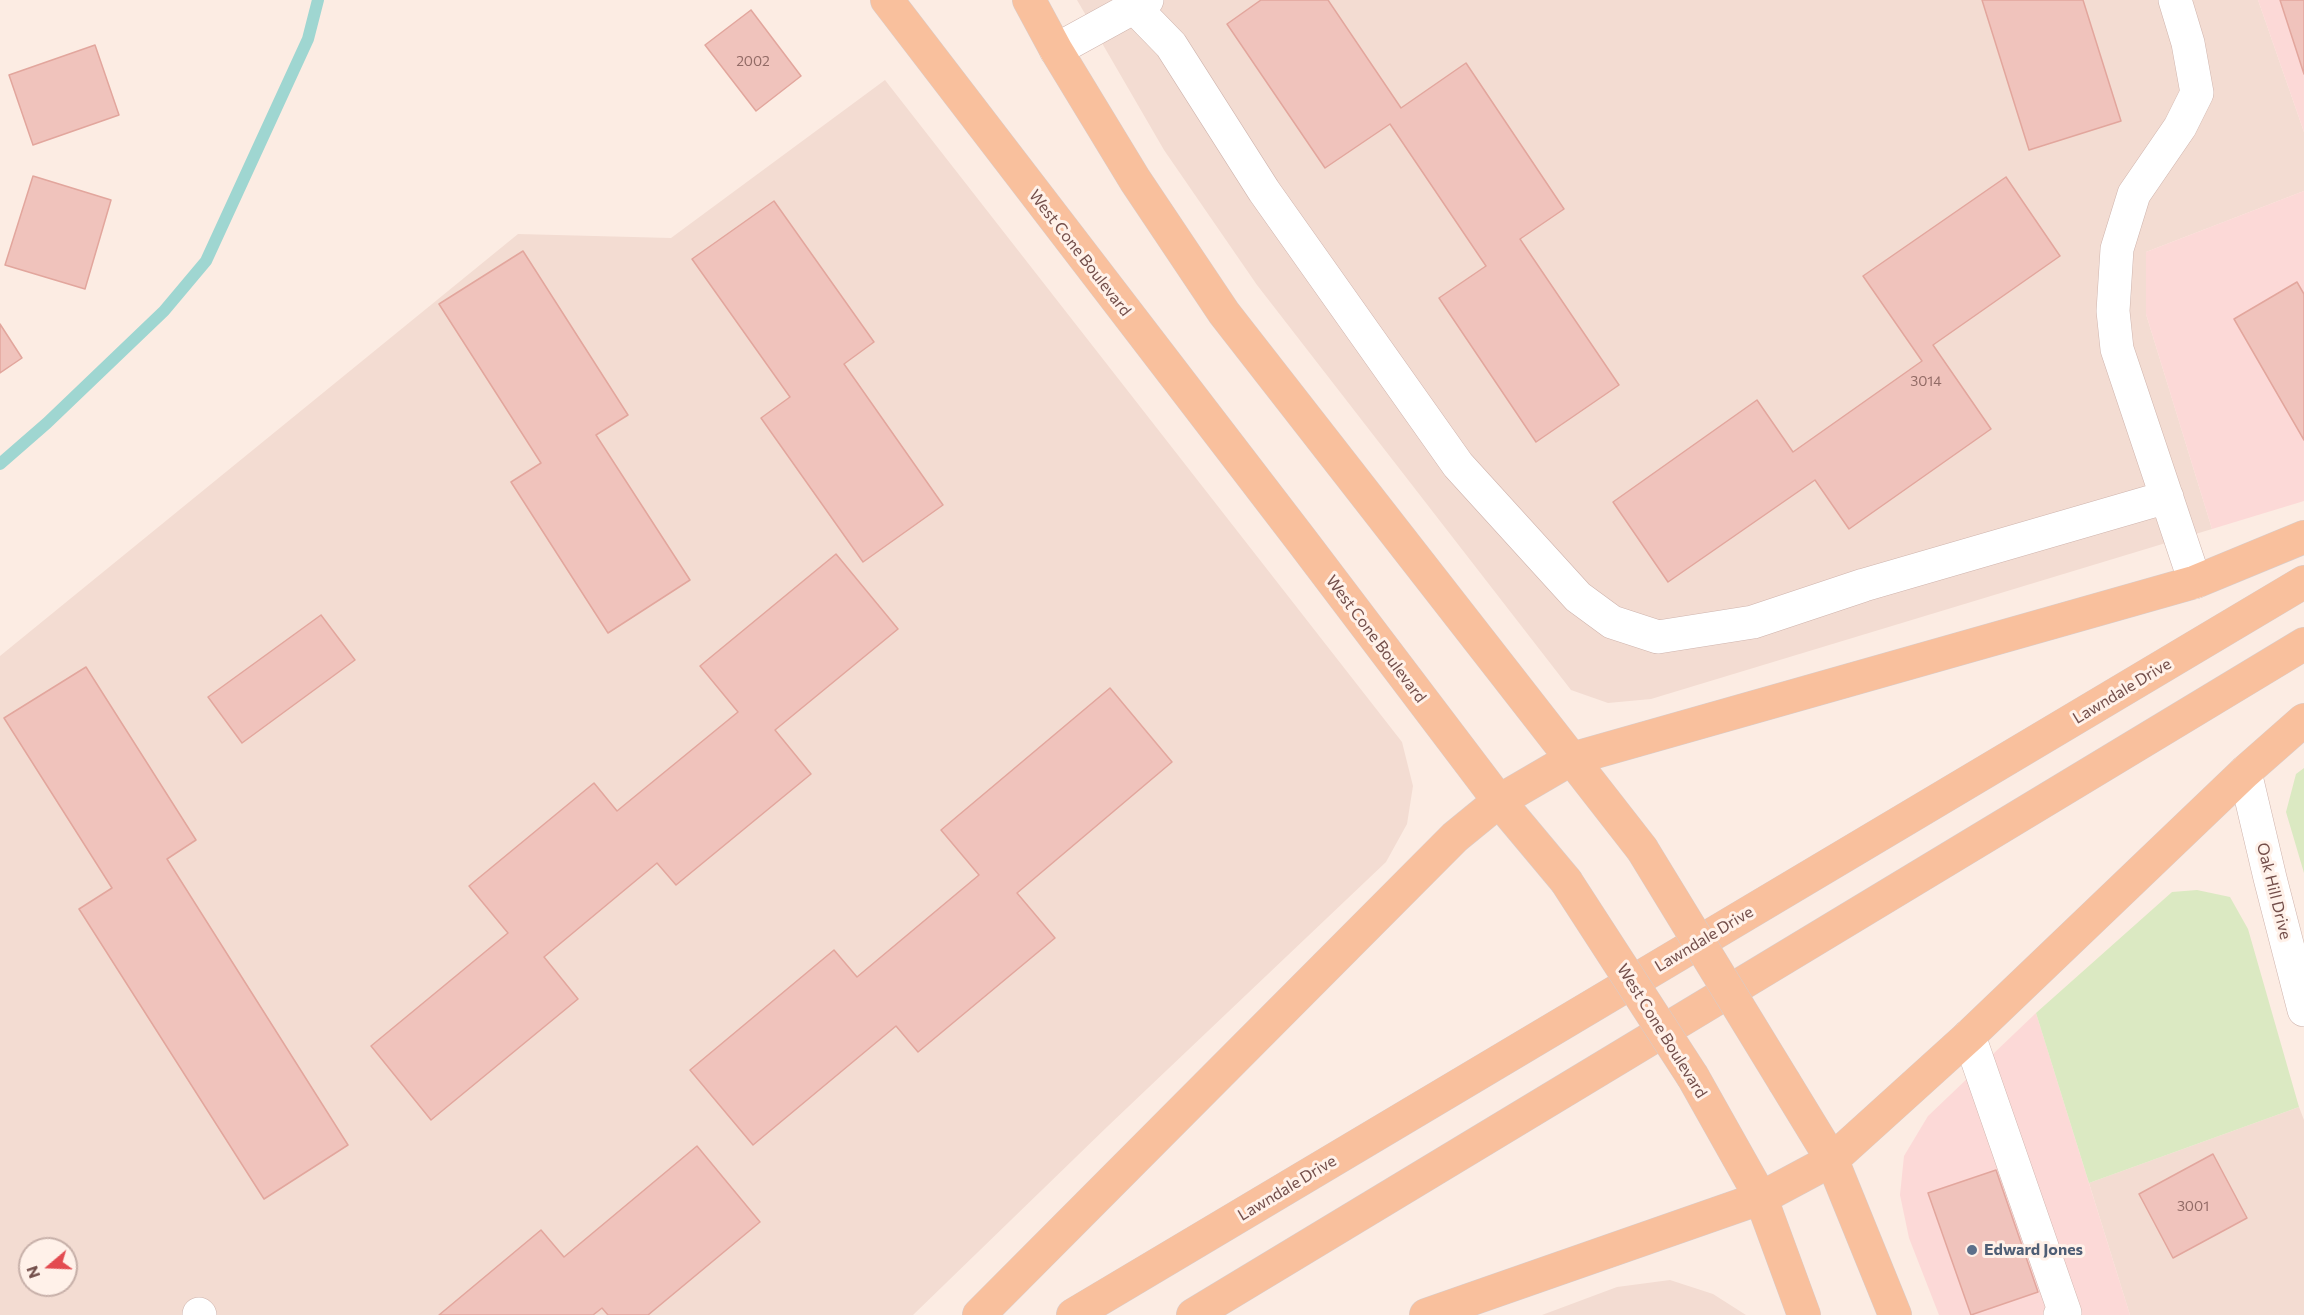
<!DOCTYPE html>
<style>
body{margin:0}
#map{position:relative;width:2304px;height:1315px;overflow:hidden;background:#fcece3;font-family:Commissioner,sans-serif}
canvas{display:block}
.north{position:absolute;left:18px;top:1237px;width:60px;height:60px;box-sizing:border-box;background:#fff1e9;border:2px solid #c7b0a9;border-radius:50%;rotate:251deg;font-size:16px;font-weight:700;line-height:24px;text-align:center;color:#734e4a}
.north::after{content:'';display:block;margin:auto;width:21px;height:27px;background:#e34b50;clip-path:polygon(50% 0,100% 100%,50% 72%,0 100%)}
</style>
<div id="map">
<canvas width="2304" height="1315"></canvas>
<div class="north">N</div>
</div>
<script>
const c = document.querySelector('canvas').getContext('2d');
c.lineJoin = 'round';
function paint(path, color) {
  c.fillStyle = color;
  c.fill(path, 'evenodd');
}
function poly(rows) {
  const path = new Path2D();
  for (const r of rows) {
    path.moveTo(r[0], r[1]);
    for (let i = 2; i < r.length; i += 2) path.lineTo(r[i], r[i + 1]);
  }
  return path;
}
function stroke(path, color, width, dash) {
  c.strokeStyle = color;
  c.lineWidth = width;
  c.lineCap = dash ? 'butt' : 'round';
  c.setLineDash(dash || []);
  c.stroke(path);
}
function drawText(font, color, halo, rows, align = 'center') {
  c.font = font + ' Commissioner,sans-serif';
  c.lineWidth = 6;
  c.setLineDash([]);
  c.textBaseline = 'middle';
  c.strokeStyle = halo;
  c.fillStyle = color;
  for (const [text, x, y, turn = 0] of rows) {
    c.save();
    c.translate(x, y);
    c.rotate((+turn || 0) * Math.PI / 180);
    c.textAlign = isNaN(turn) ? turn : align;
    if (halo) c.strokeText(text, 0, 0);
    c.fillText(text, 0, 0);
    c.restore();
  }
}
const residential = poly([
 [1077,0,2258,0,2304,132,2304,191,2146,252,2146,314,2212,529,1651,699,1608,703,1571,690,1257,285,1164,150],
 [885,80,1402,742,1413,786,1407,824,1386,862,1108,1126,913,1315,0,1315,0,656,518,234,671,238],
 [30,1249,66,1249,66,1285,30,1285],
 [2299,1107,2304,1120,2304,1315,2130,1315,2089,1183],
 [1670,1280,1713,1294,1746,1315,1542,1315,1617,1287]
]);
const commercial = poly([
 [2258,0,2304,0,2304,132],
 [2304,191,2304,501,2212,529,2146,314,2146,252],
 [2036,1013,2130,1315,1939,1315,1909,1238,1900,1195,1904,1156,1928,1116]
]);
const green = poly([
 [2304,768,2304,873,2286,812,2296,774],
 [2197,890,2230,897,2248,929,2299,1107,2089,1183,2036,1013,2172,892]
]);
const stream = poly([
 [0,464,47,423,164,311,206,261,308,39,318,0]
]);
const building = poly([
 [1261,0,1328,0,1401,108,1466,63,1564,209,1520,239,1619,385,1536,442,1439,298,1486,266,1390,124,1325,168,1227,24,1261,0],
 [1982,0,2083,0,2121,121,2029,150,1982,0],
 [2280,0,2304,0,2304,74,2280,0],
 [751,10,801,76,756,111,705,45,751,10],
 [95,45,119,115,33,145,9,75,95,45],
 [33,176,111,200,85,289,5,265,33,176],
 [2006,177,2060,256,1933,345,1991,429,1849,529,1815,480,1668,582,1613,502,1757,400,1793,452,1922,361,1863,276,2006,177],
 [774,201,874,342,844,364,943,505,863,562,761,418,790,397,692,259,774,201],
 [523,251,628,415,596,435,690,580,608,633,511,482,541,463,439,304,523,251],
 [2297,282,2304,294,2304,440,2234,319,2297,282],
 [0,324,22,358,0,373,0,324],
 [836,554,898,629,775,730,811,774,676,885,657,863,544,957,578,999,431,1120,371,1046,508,933,469,886,594,783,617,811,738,712,700,666,836,554],
 [321,615,355,660,242,743,208,697,321,615],
 [86,667,196,840,167,859,348,1145,264,1199,79,909,112,888,4,718,86,667],
 [1110,688,1172,762,1017,893,1055,938,918,1052,896,1026,753,1145,690,1070,834,950,857,977,979,875,941,830,1110,688],
 [697,1146,760,1222,648,1315,608,1315,602,1308,593,1315,439,1315,541,1230,564,1257,697,1146],
 [2213,1154,2247,1218,2173,1258,2139,1194,2213,1154],
 [1996,1170,2038,1292,1971,1315,1928,1193,1996,1170]
]);
const minor = poly([
 [2175,0,2188,43,2197,93,2180,127,2134,194,2117,249,2113,311,2117,349,2195,582],
 [1135,8,1171,45,1264,191,1458,465,1578,597,1612,622,1658,637,1753,622,1864,585,2167,497],
 [1056,50,1147,0],
 [2245,772,2270,878,2304,1010],
 [1969,1036,2065,1313,2060,1315],
 [199,1314,200,1315]
]);
const major = poly([
 [887,0,1302,541,1499,801,1566,881],
 [1029,0,1056,50,1135,180,1224,313,1642,849],
 [1693,1077,1761,1198,1804,1315],
 [1785,1083,1832,1160,1895,1315],
 [979,1315,1455,837,1499,801,1571,759,2195,582,2304,537],
 [1073,1315,2304,582],
 [1193,1315,2304,644],
 [1426,1315,1761,1198,1832,1160,1969,1036,2245,772,2304,720]
]);
const majorBridge = poly([
 [1642,849,1785,1083],
 [1566,881,1693,1077]
]);
const markers = [
 [1972,1250,6,"#5c6f8a"]
];
const numberNames = [
 ["2002",753,61],
 ["3014",1926,381],
 ["3001",2193,1206]
];
const streetNames = [
 ["West Cone Boulevard",1080,253,52],
 ["West Cone Boulevard",1376,639,53],
 ["Lawndale Drive",2122,691,-31],
 ["Oak Hill Drive",2274,891,76],
 ["Lawndale Drive",1704,939,-31],
 ["West Cone Boulevard",1662,1031,58],
 ["Lawndale Drive",1287,1188,-31]
];
const serviceNames = [
 ["Edward Jones",1984,1250]
];
paint(residential, '#f3dcd2');
paint(commercial, '#fcd9d7');
paint(green, '#dbe9c2');
stroke(stream, '#9fd6d1', 12);
paint(building, '#f0c3bc');
stroke(building, '#e2a69d', 1.5);
stroke(minor, '#cfb4ad', 34);
stroke(major, '#d8cdcc', 34);
stroke(minor, '#fff', 33);
stroke(major, '#f9c09d', 33);
stroke(majorBridge, '#d8cdcc', 34, []);
stroke(majorBridge, '#f9c09d', 33);
for (const [x, y, r, color] of markers) {
  const dot = new Path2D();
  dot.arc(x, y, r, 0, 2 * Math.PI);
  c.fillStyle = color;
  c.fill(dot);
  stroke(dot, '#fff1e9', 2);
}
drawText('14px', '#926b66', null, numberNames);
drawText('16px', '#734e4a', '#fff1e9', streetNames);
drawText('bold 16px', '#4e5e75', '#fff1e9', serviceNames, 'left');
</script>
